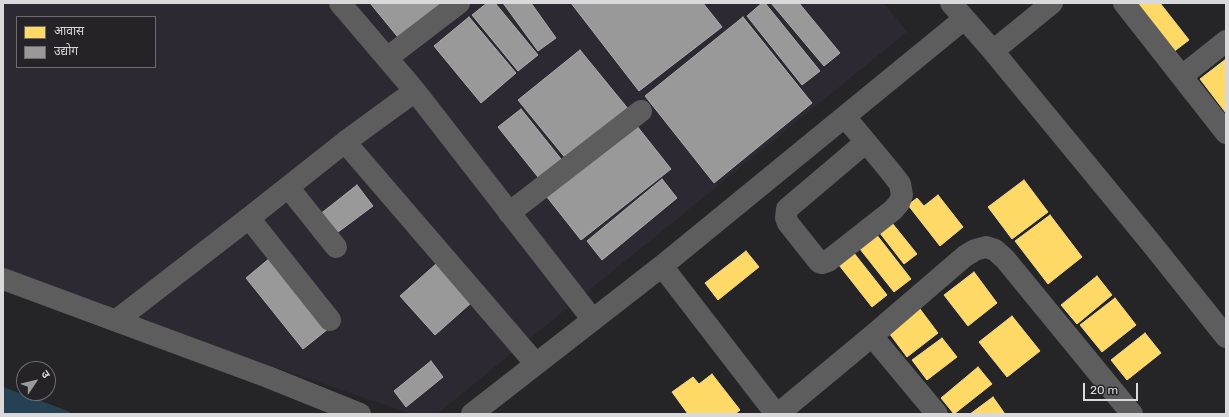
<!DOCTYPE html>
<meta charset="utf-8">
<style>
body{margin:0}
#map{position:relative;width:1229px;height:417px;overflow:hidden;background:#252427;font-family:Rubik,"Noto Sans Devanagari",sans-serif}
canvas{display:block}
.frame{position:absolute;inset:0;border:4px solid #d9d9dc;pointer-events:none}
.legend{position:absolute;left:16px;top:16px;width:140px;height:52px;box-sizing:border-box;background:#252328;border:1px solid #6d6c70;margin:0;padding:5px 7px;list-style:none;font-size:12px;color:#d9d9dc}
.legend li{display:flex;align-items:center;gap:8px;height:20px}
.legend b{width:20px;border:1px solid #6d6c70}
.north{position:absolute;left:16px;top:361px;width:40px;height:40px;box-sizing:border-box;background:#252328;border:1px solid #6d6c70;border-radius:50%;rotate:55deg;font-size:11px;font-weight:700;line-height:16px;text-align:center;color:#d9d9dc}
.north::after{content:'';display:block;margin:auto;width:14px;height:18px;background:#9a9a9d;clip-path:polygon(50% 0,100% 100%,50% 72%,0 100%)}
.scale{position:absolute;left:1083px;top:383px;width:55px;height:18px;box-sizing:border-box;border:2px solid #d9d9dc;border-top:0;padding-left:5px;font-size:12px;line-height:14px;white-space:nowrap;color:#d9d9dc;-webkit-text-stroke:3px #252328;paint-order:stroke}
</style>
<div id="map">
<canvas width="1229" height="417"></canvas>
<div class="frame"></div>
<ul class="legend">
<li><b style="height:11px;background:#ffd966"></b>आवास</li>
<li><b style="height:11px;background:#999"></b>उद्योग</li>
</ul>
<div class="north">उ</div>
<div class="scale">20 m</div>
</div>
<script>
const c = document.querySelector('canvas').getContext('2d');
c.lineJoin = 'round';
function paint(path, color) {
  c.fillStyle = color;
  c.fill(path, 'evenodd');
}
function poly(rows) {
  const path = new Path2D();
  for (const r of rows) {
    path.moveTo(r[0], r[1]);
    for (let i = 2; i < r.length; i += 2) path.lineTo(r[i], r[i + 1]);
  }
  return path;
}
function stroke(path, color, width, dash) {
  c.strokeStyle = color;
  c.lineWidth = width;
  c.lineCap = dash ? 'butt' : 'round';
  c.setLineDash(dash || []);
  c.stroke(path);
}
const built = poly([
 [3,3,884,3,907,32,437,414,412,414,3,275],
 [17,17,155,17,155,67,17,67]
]);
const water = poly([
 [3,387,60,408,74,414,3,414]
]);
const homes = poly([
 [1132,3,1160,3,1189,40,1172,53,1132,3],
 [1226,59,1226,113,1200,79,1226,59],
 [1024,180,1048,212,1012,239,988,207,1024,180],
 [938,195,963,227,940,246,908,205,917,198,924,206,938,195],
 [1050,215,1082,257,1048,284,1015,241,1050,215],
 [888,218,917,254,904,264,876,228,888,218],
 [873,230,911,279,894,292,856,244,873,230],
 [850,248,887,295,872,307,835,260,850,248],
 [746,251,759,267,718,300,705,283,746,251],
 [974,272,997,303,968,326,944,295,974,272],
 [1097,276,1112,295,1077,324,1061,305,1097,276],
 [1115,298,1136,325,1102,352,1080,325,1115,298],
 [920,309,938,333,907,357,889,333,920,309],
 [1012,316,1040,351,1007,377,979,342,1012,316],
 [1145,333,1161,353,1127,380,1111,360,1145,333],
 [942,338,957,357,927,380,912,360,942,338],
 [978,367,992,384,954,414,941,398,978,367],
 [712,374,740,410,735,414,688,414,672,392,693,377,699,384,712,374],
 [993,397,1005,414,970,414,993,397]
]);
const industry = poly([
 [370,3,448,3,401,41,370,3],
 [487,3,495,3,538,55,518,71,472,15,487,3],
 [503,3,531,3,556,38,538,51,503,3],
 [571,3,703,3,722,27,639,91,571,3],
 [762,3,765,3,820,71,802,85,747,16,762,3],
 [771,3,799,3,840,53,824,66,771,3],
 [469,17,516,73,481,103,434,46,469,17],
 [743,17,812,103,714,183,645,96,743,17],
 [580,50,629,110,567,160,518,100,580,50],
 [521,109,561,159,538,177,498,127,521,109],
 [633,121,671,169,581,240,543,192,633,121],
 [662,179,677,198,602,260,587,241,662,179],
 [357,185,373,206,334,235,319,215,357,185],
 [270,258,328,329,303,349,246,278,270,258],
 [436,264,471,303,435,335,400,296,436,264],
 [431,361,443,377,406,407,394,391,431,361]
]);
const minor = poly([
 [340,3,415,91,593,320],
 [951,3,993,51,1151,243,1226,337],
 [1124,3,1226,133],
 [993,51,1052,3],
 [387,58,459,3],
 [1182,76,1226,41],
 [845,117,866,142,890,171,900,184,902,195,899,203,893,210,828,261,822,263,819,262,788,223,786,218,787,209,866,142],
 [345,142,536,364],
 [288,187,336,247],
 [509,213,641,111],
 [249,218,330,320],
 [662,266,776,414],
 [3,279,268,377,360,414],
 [117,320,249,218,345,142,415,91],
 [872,336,937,414],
 [472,414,662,266,964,19],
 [778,414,872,336,965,256,975,250,986,247,995,250,1005,259,1132,414]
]);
paint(built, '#2d2933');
paint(water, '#244253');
paint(homes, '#ffd966');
stroke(homes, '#f4d989', 1);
paint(industry, '#999');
stroke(industry, '#acacad', 1);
stroke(minor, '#5d5d5d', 22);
</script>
